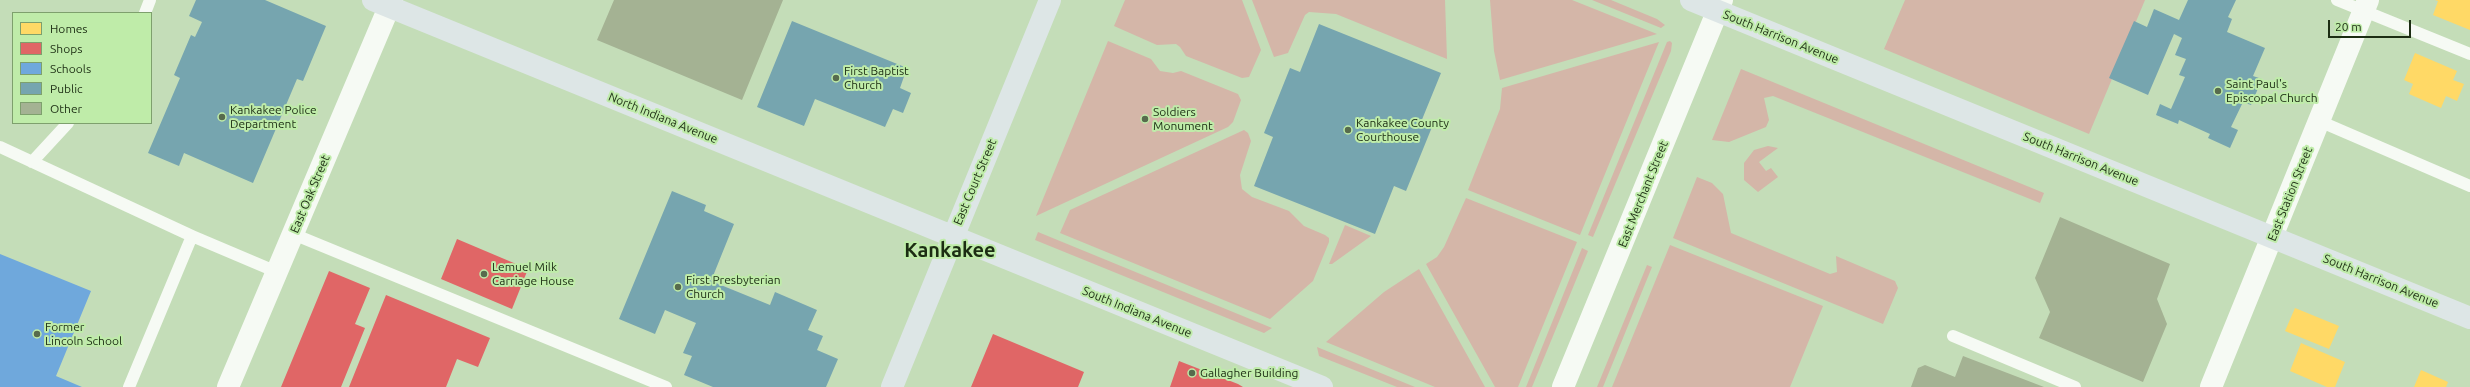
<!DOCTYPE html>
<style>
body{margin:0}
#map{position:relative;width:2470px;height:387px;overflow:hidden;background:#c4ddb8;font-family:Ubuntu,sans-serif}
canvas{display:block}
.legend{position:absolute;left:12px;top:12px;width:140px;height:112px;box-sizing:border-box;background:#bfeca9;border:1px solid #7ea06d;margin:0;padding:5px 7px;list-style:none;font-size:12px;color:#1c2d13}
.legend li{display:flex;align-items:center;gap:8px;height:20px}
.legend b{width:20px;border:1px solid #7ea06d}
.scale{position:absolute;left:2328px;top:20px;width:83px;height:18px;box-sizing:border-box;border:2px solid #1c2d13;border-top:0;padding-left:5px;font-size:12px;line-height:14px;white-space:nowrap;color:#1c2d13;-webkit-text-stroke:3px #bfeca9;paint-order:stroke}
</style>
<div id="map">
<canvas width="2470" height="387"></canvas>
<ul class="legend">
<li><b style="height:11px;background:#ffd966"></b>Homes</li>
<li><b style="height:11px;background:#e06666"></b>Shops</li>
<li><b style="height:11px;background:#6fa8dc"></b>Schools</li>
<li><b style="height:11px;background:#76a5af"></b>Public</li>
<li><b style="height:11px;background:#a4b293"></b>Other</li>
</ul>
<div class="scale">20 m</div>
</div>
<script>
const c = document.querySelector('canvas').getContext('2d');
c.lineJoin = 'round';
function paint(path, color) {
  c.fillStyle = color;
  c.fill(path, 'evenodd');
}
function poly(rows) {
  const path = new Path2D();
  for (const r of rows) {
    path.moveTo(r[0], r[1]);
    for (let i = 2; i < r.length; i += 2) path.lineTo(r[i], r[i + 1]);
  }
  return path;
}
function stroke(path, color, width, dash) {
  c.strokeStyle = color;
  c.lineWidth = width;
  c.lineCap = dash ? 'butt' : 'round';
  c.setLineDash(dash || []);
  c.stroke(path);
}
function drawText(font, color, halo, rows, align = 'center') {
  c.font = font + ' Ubuntu,sans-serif';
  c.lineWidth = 4;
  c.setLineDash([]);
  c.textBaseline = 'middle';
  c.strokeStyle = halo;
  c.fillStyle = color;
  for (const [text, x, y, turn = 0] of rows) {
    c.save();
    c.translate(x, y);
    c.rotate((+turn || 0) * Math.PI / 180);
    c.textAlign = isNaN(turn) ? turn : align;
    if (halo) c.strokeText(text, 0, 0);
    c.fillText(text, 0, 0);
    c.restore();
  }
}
const green = poly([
 [1125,0,1242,0,1261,50,1249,77,1242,78,1186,56,1180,47,1176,44,1157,45,1114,26],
 [1252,0,1445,0,1447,59,1336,14,1309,12,1305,15,1288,53,1274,57],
 [1490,0,1572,0,1657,34,1500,80,1494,51],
 [1592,0,1611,0,1657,19,1665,25,1661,28],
 [1905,0,2145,0,2089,134,1884,49],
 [1108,41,1151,59,1160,71,1173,73,1181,71,1238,94,1241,100,1233,122,1228,127,1036,216],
 [1670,41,1672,43,1671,51,1593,237,1588,235,1667,42],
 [1659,42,1580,235,1468,190,1500,109,1502,88],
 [1741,69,2044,193,2040,203,1773,96,1764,98,1769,120,1766,127,1729,142,1712,140],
 [1244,130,1248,133,1251,141,1240,175,1242,189,1252,197,1289,211,1304,226,1325,235,1329,238,1329,242,1313,281,1270,319,1060,233,1070,210],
 [1768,146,1778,148,1759,162,1766,171,1771,168,1778,177,1758,192,1744,180,1744,163,1754,150],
 [1697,177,1712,183,1723,194,1731,233,1830,274,1837,272,1836,256,1895,281,1898,288,1883,324,1673,238],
 [1466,198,1577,242,1518,387,1495,387,1426,264,1437,257,1444,247],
 [1345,225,1371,236,1332,264,1329,264],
 [1038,232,1272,328,1264,333,1259,331,1035,240],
 [1670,245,1823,306,1790,387,1612,387],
 [1582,248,1588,251,1532,387,1526,387],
 [1647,265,1652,267,1603,387,1597,387],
 [1419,269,1485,387,1435,387,1326,342,1384,292],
 [1317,347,1415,387,1397,387,1319,356]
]);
const homes = poly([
 [2435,0,2470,0,2470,30,2433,15,2438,1],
 [2415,53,2457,71,2453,80,2464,84,2457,101,2446,96,2441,108,2409,94,2413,84,2404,80],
 [2295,308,2339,326,2329,349,2285,331],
 [2301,343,2345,362,2335,387,2327,387,2290,371],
 [2421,370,2448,382,2446,387,2414,387]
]);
const shops = poly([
 [457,239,528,269,512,309,441,279],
 [329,271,370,288,355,324,365,328,341,387,281,387],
 [386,295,490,338,478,367,457,359,446,387,349,387],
 [993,334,1084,372,1078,387,971,387],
 [1179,361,1238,384,1243,387,1170,387]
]);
const schools = poly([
 [0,254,91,291,56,376,82,387,0,387]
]);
const public = poly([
 [196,0,265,0,326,26,303,81,297,79,253,183,184,153,179,166,148,153,180,78,174,75,191,35,195,37,202,22,189,16],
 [2188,0,2236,0,2228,17,2232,19,2227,32,2265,48,2253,76,2262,79,2251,105,2243,102,2231,127,2238,130,2230,148,2208,138,2210,134,2179,120,2178,124,2156,115,2160,104,2171,109,2185,77,2179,75,2186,59,2175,55,2182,38,2174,34,2148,95,2109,78,2134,21,2147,27,2154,9,2179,20],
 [792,21,907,68,900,88,911,93,903,113,893,109,885,127,815,99,804,126,757,107],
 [1319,24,1441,73,1421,122,1432,127,1406,191,1394,186,1375,234,1254,186,1273,137,1264,133,1290,68,1300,72],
 [672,191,706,205,704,211,734,224,711,281,770,305,775,292,817,310,808,330,823,336,817,350,838,359,826,387,713,387,684,375,692,356,683,353,696,323,665,310,655,334,619,319]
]);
const building = poly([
 [614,0,783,0,742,100,597,40],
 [2060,217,2170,264,2157,299,2167,324,2143,382,2039,338,2050,312,2035,278],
 [1963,356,2044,387,1911,387,1918,368,1925,365,1955,377]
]);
const lane = poly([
 [2337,0,2470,54],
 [145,13,150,0],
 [2319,121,2470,186],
 [0,147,192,236,129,387],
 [32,162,68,123],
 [293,234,666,387],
 [192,236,277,272],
 [1953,336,2075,387]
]);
const street = poly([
 [228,387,392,0],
 [1563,387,1722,0]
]);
const secondary = poly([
 [2211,387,2368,0]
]);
const primary = poly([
 [373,0,1322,387],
 [1691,0,2470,318],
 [892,387,1050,0]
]);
const markers = [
 [836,78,4,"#576b4d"],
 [2218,91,4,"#576b4d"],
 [222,117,4,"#576b4d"],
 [1145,119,4,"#576b4d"],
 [1348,130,4,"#576b4d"],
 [484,274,4,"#576b4d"],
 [678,287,4,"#576b4d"],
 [37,334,4,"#576b4d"],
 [1192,373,4,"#576b4d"]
];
const streetNames = [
 ["South Harrison Avenue",1781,37,22],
 ["North Indiana Avenue",663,118,22],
 ["South Harrison Avenue",2081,159,22],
 ["East Court Street",975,182,-67],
 ["East Oak Street",310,194,-67],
 ["East Merchant Street",1643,194,-68],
 ["East Station Street",2290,194,-68],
 ["South Harrison Avenue",2381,281,22],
 ["South Indiana Avenue",1137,312,22]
];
const poiNames = [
 ["First Baptist",844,71],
 ["Church",844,85],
 ["Saint Paul's",2226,84],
 ["Episcopal Church",2226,98],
 ["Kankakee Police",230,110],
 ["Department",230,124],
 ["Soldiers",1153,112],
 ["Monument",1153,126],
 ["Kankakee County",1356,123],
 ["Courthouse",1356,137],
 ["Lemuel Milk",492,267],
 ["Carriage House",492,281],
 ["First Presbyterian",686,280],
 ["Church",686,294],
 ["Former",45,327],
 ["Lincoln School",45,341],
 ["Gallagher Building",1200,373]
];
const townNames = [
 ["Kankakee",950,250]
];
paint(green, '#d4b6a8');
paint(homes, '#ffd966');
paint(shops, '#e06666');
paint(schools, '#6fa8dc');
paint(public, '#76a5af');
paint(building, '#a4b293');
stroke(lane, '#f6faf4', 12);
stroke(street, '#f6faf4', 22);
stroke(secondary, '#f6faf4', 22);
stroke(primary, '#dde6e6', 22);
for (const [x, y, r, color] of markers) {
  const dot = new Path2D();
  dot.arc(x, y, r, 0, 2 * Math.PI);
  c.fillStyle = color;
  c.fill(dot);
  stroke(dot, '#bfeca9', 1.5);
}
drawText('12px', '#1c2d13', '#bfeca9', streetNames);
drawText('12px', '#1c2d13', '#bfeca9', poiNames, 'left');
drawText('bold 20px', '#1c2d13', '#bfeca9', townNames);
</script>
